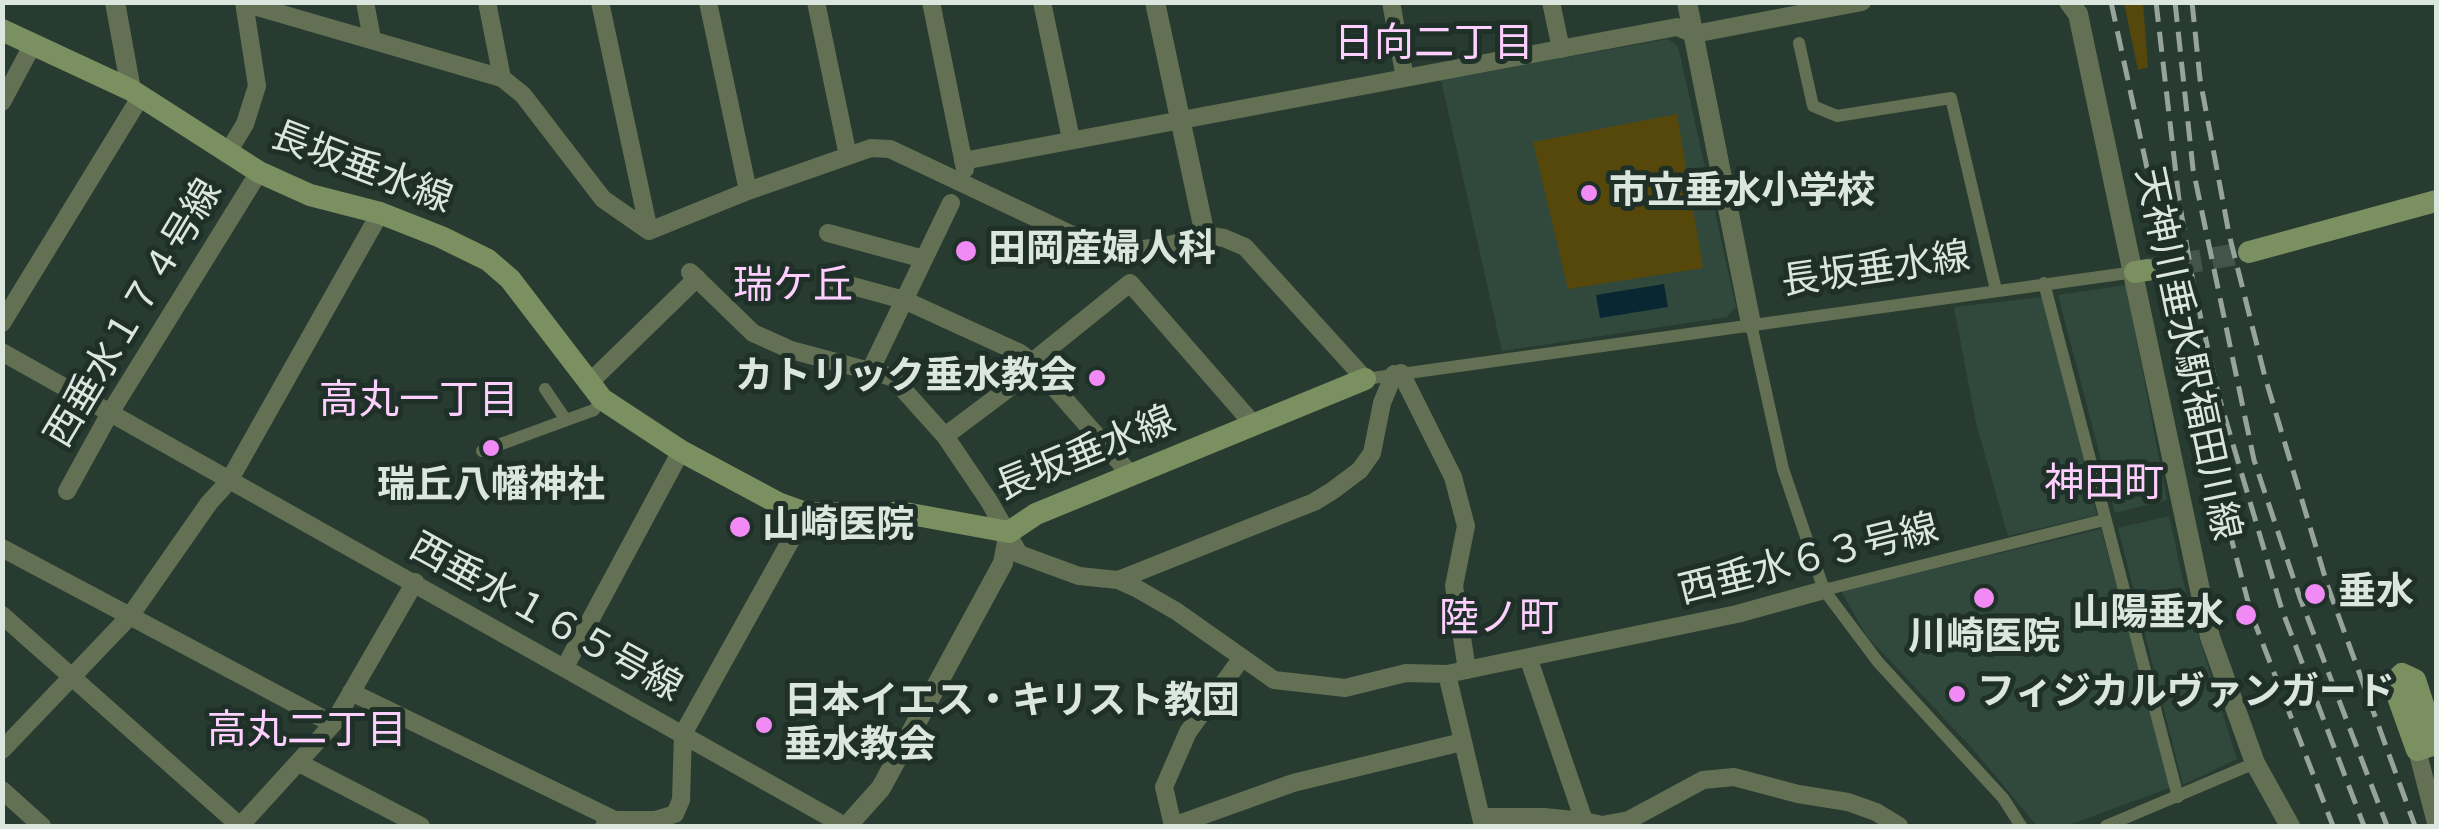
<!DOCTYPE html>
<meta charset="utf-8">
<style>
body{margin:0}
#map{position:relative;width:2439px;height:829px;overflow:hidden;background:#283b31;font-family:Signika,sans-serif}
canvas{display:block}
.frame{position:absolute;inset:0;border:5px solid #dbe6df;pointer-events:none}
</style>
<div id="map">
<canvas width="2439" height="829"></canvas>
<div class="frame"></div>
</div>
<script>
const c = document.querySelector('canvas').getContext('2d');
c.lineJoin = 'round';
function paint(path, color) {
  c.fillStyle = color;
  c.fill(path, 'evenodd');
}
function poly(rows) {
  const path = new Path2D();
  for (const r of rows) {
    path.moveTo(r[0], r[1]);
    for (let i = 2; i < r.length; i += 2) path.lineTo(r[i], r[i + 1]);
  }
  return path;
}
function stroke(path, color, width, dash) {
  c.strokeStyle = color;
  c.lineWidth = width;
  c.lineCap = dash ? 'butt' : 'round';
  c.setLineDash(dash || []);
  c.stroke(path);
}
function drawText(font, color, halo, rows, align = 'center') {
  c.font = font + ' Signika,"Noto Sans JP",sans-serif';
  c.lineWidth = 10;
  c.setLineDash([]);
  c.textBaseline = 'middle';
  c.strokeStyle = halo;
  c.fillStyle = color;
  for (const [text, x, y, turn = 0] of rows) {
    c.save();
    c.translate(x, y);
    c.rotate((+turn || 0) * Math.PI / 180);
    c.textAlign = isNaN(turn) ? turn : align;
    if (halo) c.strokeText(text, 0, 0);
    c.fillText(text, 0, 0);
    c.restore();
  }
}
const built = poly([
 [1668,39,1678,46,1736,307,1727,317,1502,351,1441,80],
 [2126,285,2167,500,2115,513,2058,295],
 [2043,297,2097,515,2008,536,1976,423,1954,307],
 [2169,516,2188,602,2237,759,2183,785,2118,528],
 [2101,529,2172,787,2066,826,2037,826,1972,748,1866,635,1841,591]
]);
const green = poly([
 [2124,3,2143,3,2148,67,2138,70],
 [1677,114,1703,268,1568,289,1533,142]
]);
const water = poly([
 [1664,284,1668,307,1600,318,1596,295]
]);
const secondaryTunnel = poly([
 [2147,270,2249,252]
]);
const pedestrian = poly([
 [1799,43,1813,106,1837,116,1951,98,1996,290],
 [2044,283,2178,797],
 [1751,324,1783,469,1824,590,1878,662,2003,798,2021,826],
 [1365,379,2135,272],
 [545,389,566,420],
 [482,451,594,410,602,399],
 [1824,590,2104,520],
 [2106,826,2255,763]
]);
const minor = poly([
 [365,2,372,39],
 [487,2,502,78],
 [600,2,649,231],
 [708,2,748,191],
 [816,2,848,156],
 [931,2,965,169],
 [1042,2,1071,139],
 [1391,2,1405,78],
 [1551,2,1561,49],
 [244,3,502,78,523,95,603,199,649,231],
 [2,102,33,44],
 [228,152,245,124,257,86,244,2],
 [963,161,1677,27,1694,34,1862,2],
 [649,231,748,191,871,148,890,149,1104,250,1129,251,1166,246,1205,235,1224,238,1245,247,1365,379],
 [828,233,924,259],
 [690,272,753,333,791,350,892,377,945,436,989,501,1019,554,1079,576,1118,580,1136,588,1176,611,1274,680,1345,688,1406,673,1447,674,1737,614,1824,590],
 [834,281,904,300,1020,353,1032,362,1131,475],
 [2,323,141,96],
 [2,352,845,826],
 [1032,362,1130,283,1254,425],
 [870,371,951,203],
 [1401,373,1453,477,1466,526,1454,586,1467,670],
 [589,383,697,278],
 [945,436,1037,367],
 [67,491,110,413,259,172],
 [2,548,333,724],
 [1118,580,1314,502,1332,491,1360,470,1372,453,1382,403,1394,374],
 [2,615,240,826],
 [1241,659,1188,732,1164,787,1173,826,1293,783,1462,742],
 [1529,660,1584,821,1602,825,1629,820,1703,780,1734,777,1798,794,1848,802,1876,812,1899,826],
 [565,667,681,451],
 [1447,674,1483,826],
 [351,692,615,820],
 [2,750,130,616,209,503,229,481,380,213],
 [2417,750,2436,823],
 [299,763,421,826],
 [2,790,42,826],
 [1481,817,1544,817,1584,821],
 [240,826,333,724,415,582],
 [604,826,615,820,655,820,675,814,681,800,683,734,806,513]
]);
const tertiary = poly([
 [115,2,131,90],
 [1155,2,1205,235],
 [1687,2,1751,324],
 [2069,2,2078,14,2210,637,2255,763,2290,826],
 [847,826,881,788,1003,563,1009,532]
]);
const secondary = poly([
 [2,30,131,90,259,172,310,195,380,213,441,237,488,260,510,279,602,399,681,451,778,503,806,513,905,513,1009,532,1036,514,1365,379],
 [2249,252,2436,201],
 [2135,272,2147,270],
 [2436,744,2415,680,2402,674,2393,683,2417,750,2436,744]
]);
const rail = poly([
 [2111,2,2209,454,2251,613,2333,826],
 [2156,2,2179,200,2194,288,2219,397,2282,610,2364,826],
 [2175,2,2193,169,2254,460,2300,598,2387,826],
 [2192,2,2200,79,2229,234,2265,377,2328,587,2415,826]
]);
const markers = [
 [1589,193,10,"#f18af4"],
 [966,251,12,"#f18af4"],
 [1097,378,10,"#f18af4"],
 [491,448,10,"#f18af4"],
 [740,527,12,"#f18af4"],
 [2315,594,12,"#f18af4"],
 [1984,598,12,"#f18af4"],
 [2246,615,12,"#f18af4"],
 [1957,694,10,"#f18af4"],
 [764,725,10,"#f18af4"]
];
const streetNames = [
 ["長坂垂水線",361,169,21],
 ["長坂垂水線",1876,271,-8],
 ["西垂水１７４号線",135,314,-59],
 ["天神川垂水駅福田川線",2186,354,78],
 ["長坂垂水線",1086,455,-22],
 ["西垂水６３号線",1809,561,-14],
 ["西垂水１６５号線",545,619,29]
];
const poiNames = [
 ["市立垂水小学校",1609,193],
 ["田岡産婦人科",988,251],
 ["カトリック垂水教会",1077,378,"right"],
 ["瑞丘八幡神社",491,487,"center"],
 ["山崎医院",762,527],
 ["垂水",2338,594],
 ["山陽垂水",2224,615,"right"],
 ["川崎医院",1984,639,"center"],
 ["フィジカルヴァンガード",1977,694],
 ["日本イエス・キリスト教団",784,703],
 ["垂水教会",784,747]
];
const neighbourhoodNames = [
 ["日向二丁目",1434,45],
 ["瑞ケ丘",793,287],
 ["高丸一丁目",419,402],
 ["神田町",2104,485],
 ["陸ノ町",1499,620],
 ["高丸二丁目",307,732]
];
paint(built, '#30493c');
paint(green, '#56480b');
paint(water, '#082732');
stroke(secondaryTunnel, '#43554b', 22, [22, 11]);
stroke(pedestrian, '#637053', 12);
stroke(minor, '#637053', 18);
stroke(tertiary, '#637053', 20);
stroke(secondary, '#7b9061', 22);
stroke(rail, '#96a49c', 5, [20, 10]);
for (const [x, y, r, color] of markers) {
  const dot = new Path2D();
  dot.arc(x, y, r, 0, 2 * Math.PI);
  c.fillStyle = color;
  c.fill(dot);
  stroke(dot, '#1e3027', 4);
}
drawText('38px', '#dbe6df', '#1e3027', streetNames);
drawText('bold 38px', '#dbe6df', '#1e3027', poiNames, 'left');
drawText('40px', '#ffd0ff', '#1e3027', neighbourhoodNames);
</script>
